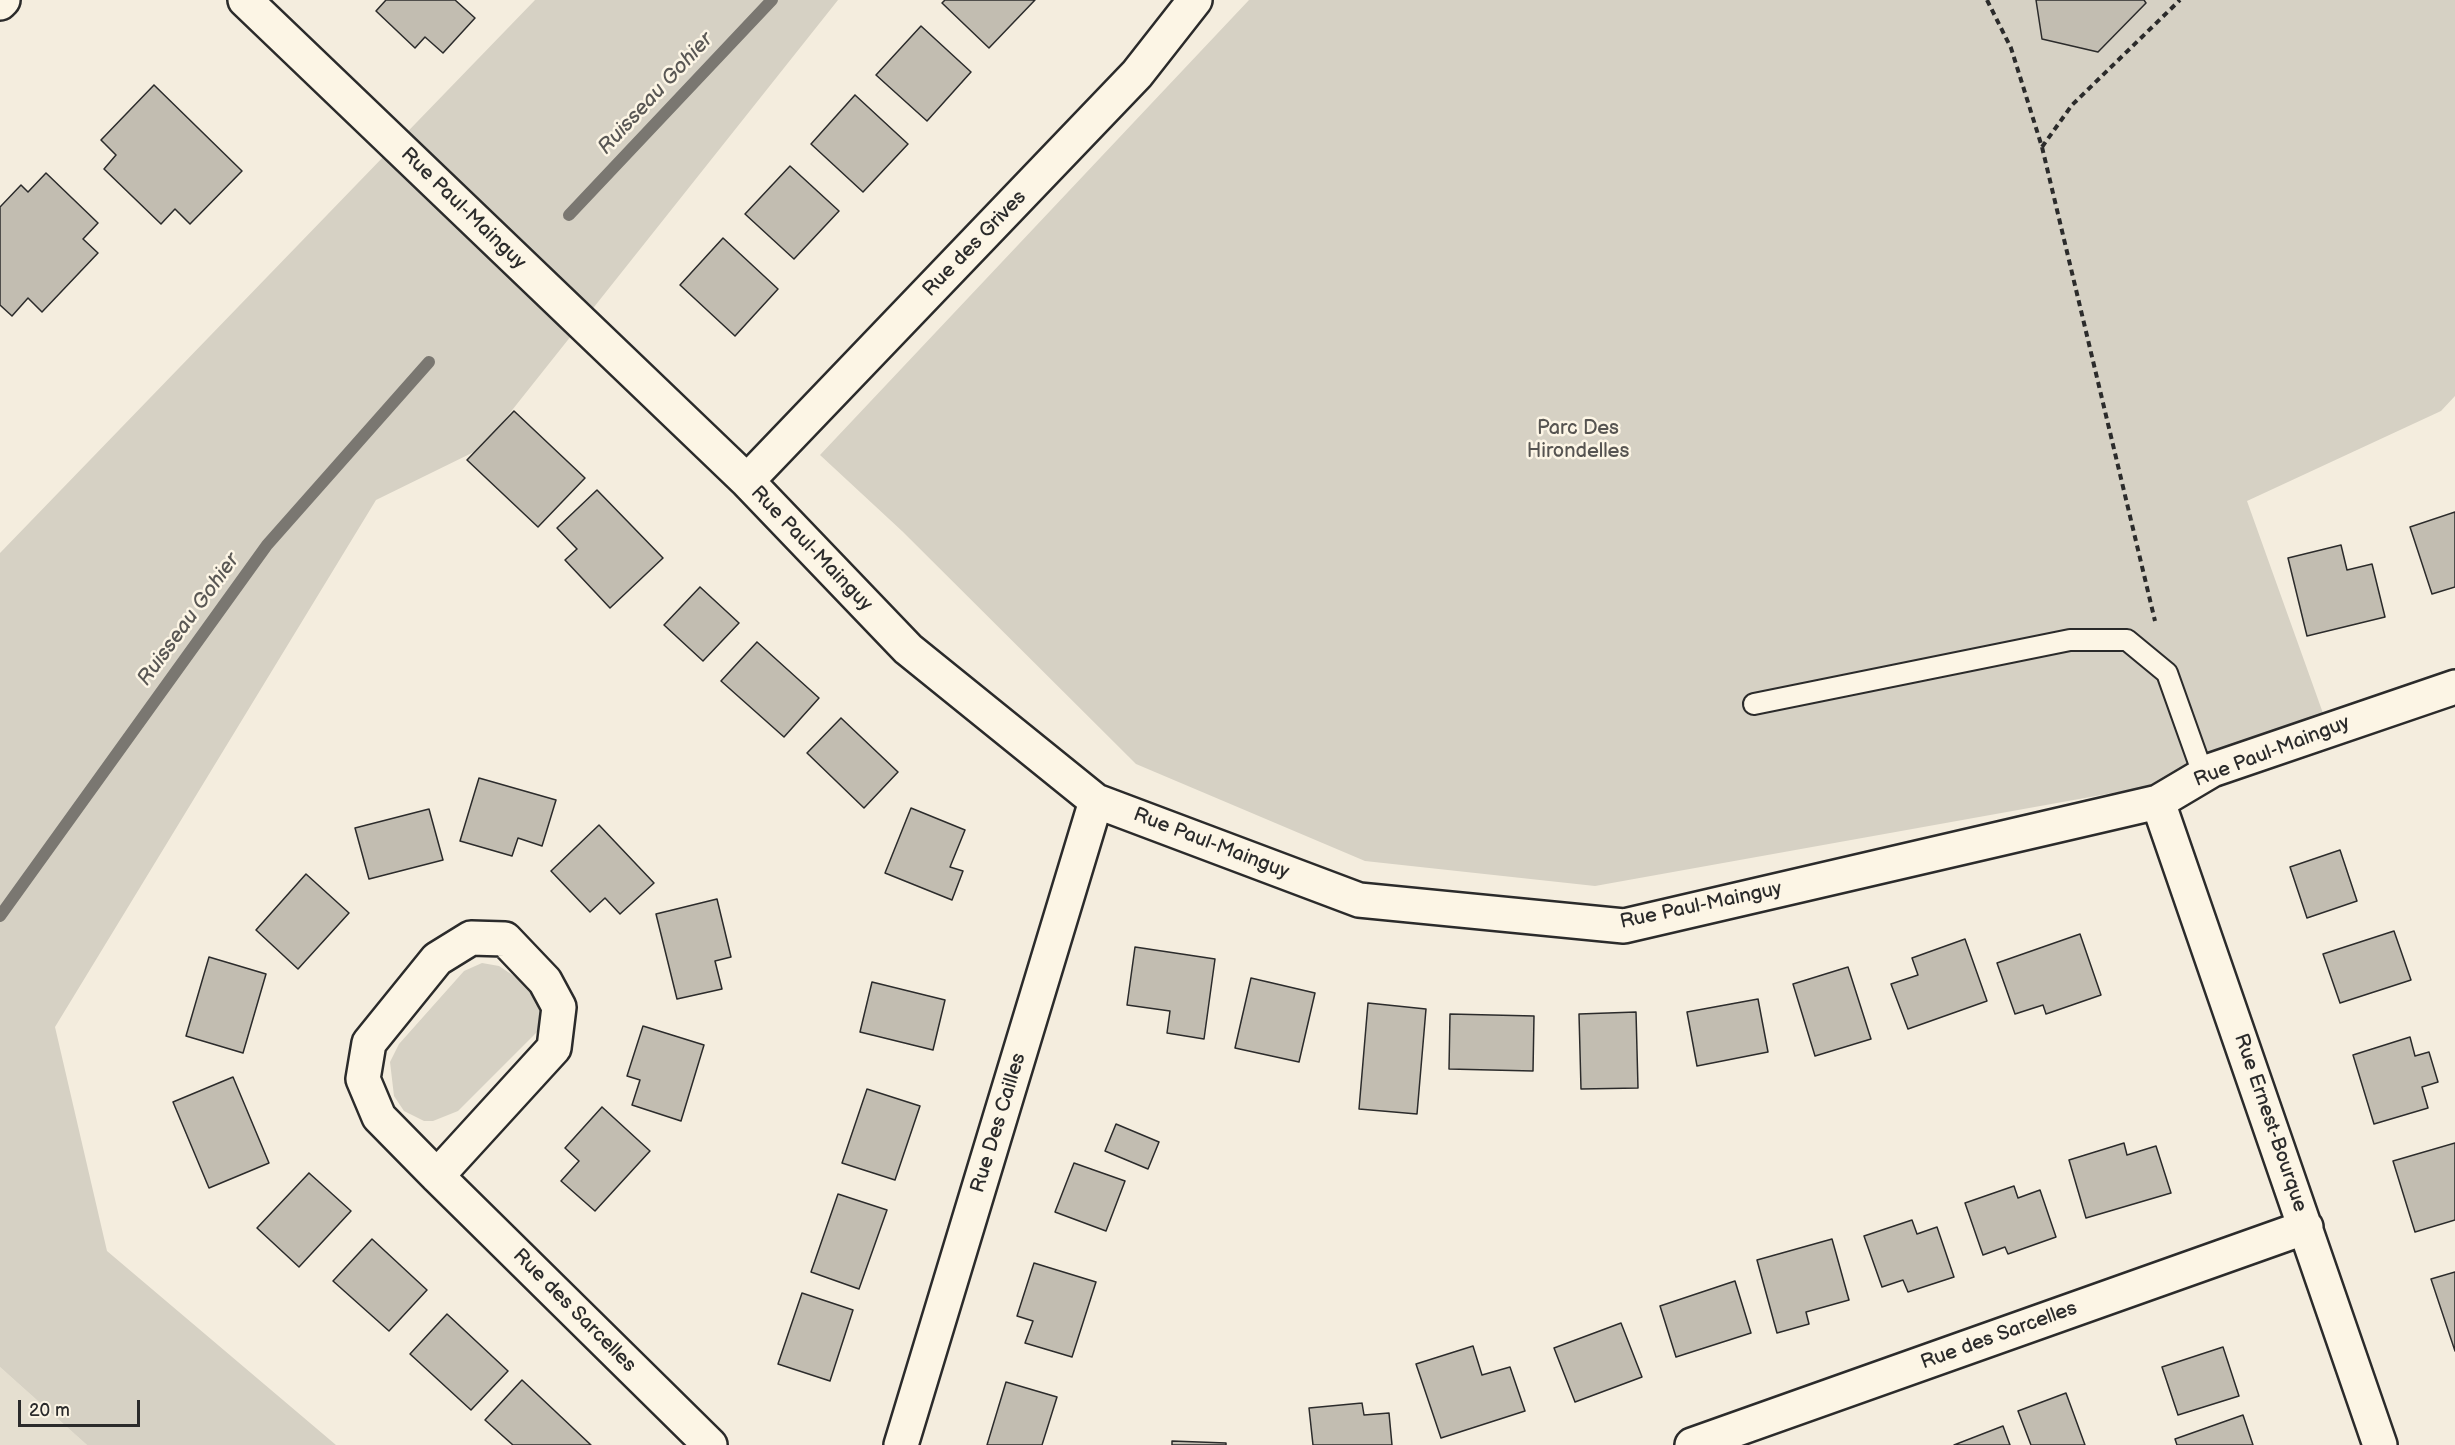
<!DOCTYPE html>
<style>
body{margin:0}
#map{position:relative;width:2455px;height:1445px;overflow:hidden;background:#f4edde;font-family:"Balsamiq Sans",sans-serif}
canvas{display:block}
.scale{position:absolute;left:18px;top:1400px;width:122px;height:27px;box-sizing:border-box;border:3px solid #2b2b2b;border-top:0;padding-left:8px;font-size:18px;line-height:21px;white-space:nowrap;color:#2b2b2b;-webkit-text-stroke:4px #fcf5e5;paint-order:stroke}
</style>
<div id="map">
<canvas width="2455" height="1445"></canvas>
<div class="scale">20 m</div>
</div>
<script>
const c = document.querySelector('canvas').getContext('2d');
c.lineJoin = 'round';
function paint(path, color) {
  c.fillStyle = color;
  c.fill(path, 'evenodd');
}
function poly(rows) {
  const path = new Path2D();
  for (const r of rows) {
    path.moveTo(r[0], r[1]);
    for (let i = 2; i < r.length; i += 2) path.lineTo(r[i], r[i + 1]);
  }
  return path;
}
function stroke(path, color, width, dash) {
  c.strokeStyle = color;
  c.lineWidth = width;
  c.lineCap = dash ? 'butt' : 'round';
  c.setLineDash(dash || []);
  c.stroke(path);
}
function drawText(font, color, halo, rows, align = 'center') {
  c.font = font + ' "Balsamiq Sans",sans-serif';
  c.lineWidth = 5;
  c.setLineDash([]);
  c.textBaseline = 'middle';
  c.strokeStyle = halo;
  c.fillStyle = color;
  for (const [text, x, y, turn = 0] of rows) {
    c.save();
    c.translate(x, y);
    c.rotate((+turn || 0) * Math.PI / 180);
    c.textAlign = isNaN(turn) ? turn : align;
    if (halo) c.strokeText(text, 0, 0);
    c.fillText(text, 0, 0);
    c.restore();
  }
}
const built = poly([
 [0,1367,87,1445,0,1445]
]);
const green = poly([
 [535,0,838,0,482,448,376,500,55,1027,107,1251,336,1445,87,1445,0,1367,0,553],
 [1249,0,2455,0,2455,396,2441,411,2247,501,2329,730,2146,787,1595,886,1365,861,1136,764,902,531,820,455],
 [482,963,499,966,526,984,537,999,541,1011,538,1031,458,1111,433,1121,424,1121,404,1111,394,1096,390,1062,399,1044,464,971]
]);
const stream = poly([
 [569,215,772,0],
 [0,916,267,545,429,362]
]);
const building = poly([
 [386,0,455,0,475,18,443,53,425,37,415,48,376,11,386,0],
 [945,0,1035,0,989,48,942,3,945,0],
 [2036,0,2144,0,2146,3,2098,52,2042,39,2036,0],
 [921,26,971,72,927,121,876,75,921,26],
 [154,85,242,171,190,224,175,209,161,224,104,169,116,155,101,140,154,85],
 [855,95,908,144,863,192,811,144,855,95],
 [790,166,839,211,794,259,745,214,790,166],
 [46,173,98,223,83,239,98,253,42,312,28,298,12,316,0,305,0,207,21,185,28,192,46,173],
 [723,238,778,289,735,336,680,285,723,238],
 [514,411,585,478,538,527,467,460,514,411],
 [597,490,663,558,610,608,565,560,577,549,557,528,597,490],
 [2455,512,2455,587,2432,594,2410,527,2455,512],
 [2341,545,2347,570,2372,564,2385,617,2307,636,2288,558,2341,545],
 [700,587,739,623,703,661,664,625,700,587],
 [757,642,819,698,784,737,721,681,757,642],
 [841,718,898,772,864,808,807,753,841,718],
 [479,778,556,800,542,846,518,838,512,856,460,841,479,778],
 [911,808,965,830,950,867,963,871,952,900,885,873,911,808],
 [429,809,443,860,369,879,355,828,429,809],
 [599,825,654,883,620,914,605,898,590,912,551,871,599,825],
 [2340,850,2357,901,2307,918,2290,867,2340,850],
 [306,874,349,913,298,969,256,930,306,874],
 [717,899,731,957,715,961,722,989,677,999,656,914,717,899],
 [2394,931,2411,980,2340,1003,2323,954,2394,931],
 [2080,934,2101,995,2046,1014,2043,1005,2015,1014,1997,963,2080,934],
 [1965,939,1987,1001,1908,1029,1891,984,1918,975,1912,958,1965,939],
 [1135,947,1215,959,1204,1039,1167,1033,1170,1011,1127,1005,1135,947],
 [209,957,266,974,243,1053,186,1036,209,957],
 [1848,967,1871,1039,1815,1056,1793,984,1848,967],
 [1251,978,1315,993,1299,1062,1235,1048,1251,978],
 [872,982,945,1000,933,1050,860,1032,872,982],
 [1758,999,1768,1052,1697,1066,1687,1012,1758,999],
 [1368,1003,1426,1009,1417,1114,1359,1109,1368,1003],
 [1636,1012,1638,1088,1581,1089,1579,1014,1636,1012],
 [1450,1014,1534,1016,1533,1071,1449,1069,1450,1014],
 [643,1026,704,1045,681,1121,632,1105,640,1080,627,1076,643,1026],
 [2410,1037,2415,1056,2429,1052,2438,1082,2422,1087,2428,1108,2374,1124,2353,1055,2410,1037],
 [233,1077,269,1163,209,1188,173,1102,233,1077],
 [867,1089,920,1106,895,1180,842,1163,867,1089],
 [602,1107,650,1151,595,1211,561,1181,579,1161,565,1148,602,1107],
 [1116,1124,1159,1142,1148,1169,1105,1151,1116,1124],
 [2124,1143,2127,1155,2156,1146,2171,1193,2086,1218,2069,1160,2124,1143],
 [2455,1143,2455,1220,2415,1232,2393,1161,2455,1143],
 [1074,1163,1125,1181,1106,1231,1055,1212,1074,1163],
 [309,1173,351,1211,299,1267,257,1228,309,1173],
 [2014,1186,2018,1198,2040,1190,2056,1237,2008,1254,2005,1247,1983,1255,1965,1203,2014,1186],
 [838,1194,887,1210,859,1289,811,1272,838,1194],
 [1912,1220,1917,1234,1937,1227,1954,1277,1908,1292,1903,1280,1882,1287,1864,1236,1912,1220],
 [372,1239,427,1290,389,1331,333,1281,372,1239],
 [1832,1239,1849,1300,1806,1312,1809,1324,1777,1333,1757,1260,1832,1239],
 [1034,1263,1096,1282,1072,1357,1025,1343,1033,1321,1017,1316,1034,1263],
 [2455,1272,2455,1351,2431,1279,2455,1272],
 [1735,1281,1751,1333,1676,1357,1660,1306,1735,1281],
 [802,1293,853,1310,830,1381,778,1364,802,1293],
 [447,1314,508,1371,471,1410,410,1354,447,1314],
 [1621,1323,1642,1377,1575,1402,1554,1348,1621,1323],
 [1473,1346,1482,1375,1510,1367,1525,1411,1441,1438,1416,1364,1473,1346],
 [2223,1347,2239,1396,2178,1415,2162,1367,2223,1347],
 [522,1380,591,1445,513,1445,485,1420,522,1380],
 [1006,1382,1057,1397,1042,1445,987,1445,1006,1382],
 [2066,1393,2085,1445,2031,1445,2018,1411,2066,1393],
 [1362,1403,1364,1415,1389,1413,1392,1445,1313,1445,1309,1408,1362,1403],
 [2243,1415,2253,1445,2177,1445,2175,1439,2243,1415],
 [2003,1426,2010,1445,1954,1445,2003,1426],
 [1172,1441,1226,1443,1226,1445,1172,1445,1172,1441]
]);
const path = poly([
 [1987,0,2011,48,2042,147,2155,621],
 [2042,147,2072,105,2180,0]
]);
const lane = poly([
 [1754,704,2070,640,2127,640,2167,673,2203,774]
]);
const street = poly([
 [245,0,747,481,908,649,1096,801,1359,900,1624,926,2158,802,2212,770,2455,687],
 [0,3,3,0],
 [747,481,1137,74,1195,0],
 [2158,802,2380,1445],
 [437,1176,554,1048,559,1007,545,981,505,939,471,938,437,959,369,1043,363,1079,379,1117,437,1176,710,1445],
 [901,1445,1096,801],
 [1692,1445,2306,1227]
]);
const streetNames = [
 ["Rue Paul-Mainguy",463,209,44],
 ["Rue des Grives",975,244,-46],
 ["Rue Paul-Mainguy",811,549,46],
 ["Rue Paul-Mainguy",2272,752,-21],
 ["Rue Paul-Mainguy",1211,844,21],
 ["Rue Paul-Mainguy",1701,906,-12],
 ["Rue Des Cailles",999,1123,-73],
 ["Rue Ernest-Bourque",2270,1123,71],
 ["Rue des Sarcelles",574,1311,45],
 ["Rue des Sarcelles",1999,1336,-20]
];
const parkNames = [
 ["Parc Des",1578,429],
 ["Hirondelles",1578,452]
];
const waterNames = [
 ["Ruisseau Gohier",656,94,-47],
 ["Ruisseau Gohier",189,620,-54]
];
paint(built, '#e5dfd0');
paint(green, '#d6d1c4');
stroke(stream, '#7a7771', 12);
paint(building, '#c2bdb1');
stroke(building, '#2b2b2b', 1.5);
stroke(lane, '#2b2b2b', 24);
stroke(street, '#2b2b2b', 38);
stroke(path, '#2b2b2b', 4, [6, 4.5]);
stroke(lane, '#fcf5e5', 20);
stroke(street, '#fcf5e5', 33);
drawText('20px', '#2b2b2b', '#fcf5e5', streetNames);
drawText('20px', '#565451', '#fcf5e5', parkNames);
drawText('italic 21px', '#595754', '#fcf5e5', waterNames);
</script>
